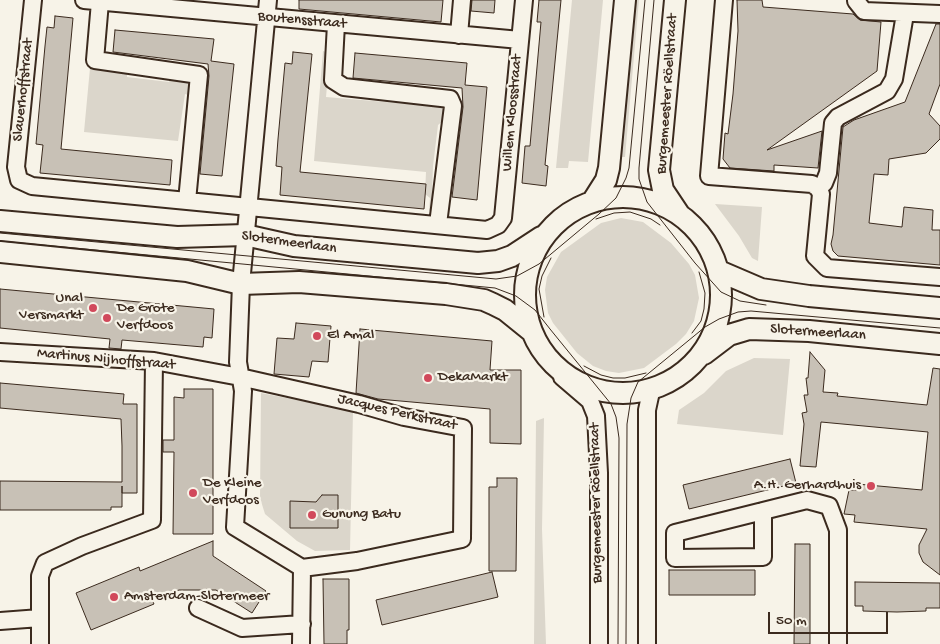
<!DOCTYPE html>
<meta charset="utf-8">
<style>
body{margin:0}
#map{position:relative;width:940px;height:644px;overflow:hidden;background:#f7f3e8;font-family:"Gochi Hand",sans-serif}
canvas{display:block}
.scale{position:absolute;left:768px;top:612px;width:120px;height:22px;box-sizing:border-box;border:2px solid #3b2a1e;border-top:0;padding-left:6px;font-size:15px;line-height:18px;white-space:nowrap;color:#3b2a1e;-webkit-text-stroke:4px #f7f3e8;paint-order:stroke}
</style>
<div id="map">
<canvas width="940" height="644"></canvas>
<div class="scale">50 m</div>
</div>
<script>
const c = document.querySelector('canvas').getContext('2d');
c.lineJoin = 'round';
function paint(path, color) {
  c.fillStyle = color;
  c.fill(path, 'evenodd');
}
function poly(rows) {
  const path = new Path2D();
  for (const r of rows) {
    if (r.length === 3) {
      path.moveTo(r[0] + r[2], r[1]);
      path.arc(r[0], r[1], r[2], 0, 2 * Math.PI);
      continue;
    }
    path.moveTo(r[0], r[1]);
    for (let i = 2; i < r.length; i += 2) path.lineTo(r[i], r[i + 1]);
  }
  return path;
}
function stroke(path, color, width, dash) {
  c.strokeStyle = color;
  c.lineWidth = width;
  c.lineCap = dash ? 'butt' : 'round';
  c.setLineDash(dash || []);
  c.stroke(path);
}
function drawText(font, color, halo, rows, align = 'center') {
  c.font = font + ' "Gochi Hand",sans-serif';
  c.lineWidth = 4.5;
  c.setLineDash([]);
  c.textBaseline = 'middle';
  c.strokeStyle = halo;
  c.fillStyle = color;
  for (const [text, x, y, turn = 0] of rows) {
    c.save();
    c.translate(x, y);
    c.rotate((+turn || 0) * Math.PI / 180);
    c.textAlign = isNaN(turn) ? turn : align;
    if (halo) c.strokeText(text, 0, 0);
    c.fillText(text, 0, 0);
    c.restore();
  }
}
const green = poly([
 [572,0,603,0,588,162,569,161,568,168,556,168],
 [614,0,621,0,605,160,598,161],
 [630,0,639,0,625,157,616,157],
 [323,51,330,53,326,97,421,105,428,99,439,103,444,109,445,119,438,125,433,166,432,193,436,202,433,209,429,211,430,198,425,194,426,172,314,161],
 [90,68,127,72,127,77,169,82,170,78,190,81,188,95,185,94,178,141,84,132],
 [715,204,762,207,758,261,752,258,739,236],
 [621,218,643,222,671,243,689,264,695,275,699,298,694,321,686,334,676,344,644,368,619,373,606,371,593,366,577,353,553,323,548,313,545,290,547,277,561,252,601,223],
 [754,358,790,359,783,435,677,424,679,410,704,393,726,371],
 [261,393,353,411,350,550,315,551,297,541,265,514,260,498],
 [544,418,542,529,546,644,534,644,536,421]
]);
const building = poly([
 [299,0,443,0,441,22,299,9,299,0],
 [472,0,495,0,494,13,471,11,472,0],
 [539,0,561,0,545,165,548,166,546,186,522,183,525,146,530,146,541,22,537,22,539,0],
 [737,0,762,0,763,7,853,14,860,20,881,22,877,71,767,150,822,131,818,168,774,165,774,171,730,168,723,159,725,133,728,134,733,94,738,31,737,0],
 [55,16,73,18,61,149,172,160,170,185,40,173,43,145,36,144,45,46,47,27,54,28,55,16],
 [936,24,940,24,940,84,929,114,940,126,940,139,926,153,889,159,888,175,874,174,869,223,902,227,904,207,933,210,932,230,940,230,940,265,838,256,833,251,831,244,833,235,843,127,854,120,905,102,936,24],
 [115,30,214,39,211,61,234,64,222,176,200,174,209,76,208,64,113,52,115,30],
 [293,52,312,54,300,172,426,184,424,209,280,195,282,167,276,166,278,139,285,63,292,64,293,52],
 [355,53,467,63,465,85,487,87,477,200,452,197,463,107,462,88,353,78,355,53],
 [0,289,214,309,212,338,204,337,203,347,122,340,121,349,109,348,110,339,0,328,0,289],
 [296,323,331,326,328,362,312,361,309,377,274,374,277,338,294,339,296,323],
 [360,329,492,341,490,370,521,370,521,444,490,443,490,409,378,399,356,393,360,329],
 [810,352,825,370,823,392,838,393,837,396,927,405,933,368,940,369,940,575,923,562,919,553,919,545,927,529,854,522,855,515,844,514,849,490,857,490,857,484,922,490,928,432,821,422,816,467,800,466,804,424,802,413,807,412,804,395,808,395,806,378,808,378,810,352],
 [0,383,124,394,123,404,137,404,137,493,122,493,122,486,122,507,111,507,111,510,0,510,0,481,122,482,122,446,121,419,0,408,0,383],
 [184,389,213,389,213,534,173,534,174,452,163,452,163,440,174,440,174,397,184,398,184,389],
 [790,459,796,483,689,509,683,485,790,459],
 [497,478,517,478,516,571,489,571,489,487,497,487,497,478],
 [322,495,338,495,338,528,290,528,290,501,316,502,322,495],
 [213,541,213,556,266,591,252,613,216,590,179,590,152,600,154,604,91,630,76,593,139,567,140,571,213,541],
 [795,544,810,544,810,644,794,644,795,544],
 [669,570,755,570,755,595,669,595,669,570],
 [492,572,498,597,382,625,376,600,492,572],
 [323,579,349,579,349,630,347,630,347,644,324,644,323,579],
 [855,582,940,583,940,608,926,608,926,611,897,612,863,611,863,606,855,606,855,582]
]);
const minor = poly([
 [33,0,16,167,19,180,32,186,487,230,498,225,503,218,524,0],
 [84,0,520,40],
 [268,0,241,284,238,362,243,391,235,527,302,568,301,644],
 [724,0,709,176,812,184,818,188],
 [856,1,864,11,940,14],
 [100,2,95,60,199,75,187,201],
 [336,24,333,80,344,87,450,99,453,106,438,224],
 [459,35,462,0],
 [818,188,824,183,828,173,833,123,838,117,887,91,894,79,905,14],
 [818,188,821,194,815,256,827,268,940,277],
 [0,352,154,361,240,377,359,404,404,417,463,428,462,539,357,561,302,568],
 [562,377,590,401,596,416,599,473,599,644],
 [763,511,763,557,675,558,675,533,807,500,829,506,838,530,838,644],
 [198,608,242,628,302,624],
 [0,621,40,618],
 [40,644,40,576,45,563,82,546,152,520,154,361],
 [647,644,647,410,652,387]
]);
const major = poly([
 [675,0,659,170,663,190,679,214],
 [623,295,98],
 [592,202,606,180,609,168,625,0],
 [0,221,177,237,245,235,294,246,478,263,498,261,512,256,541,237],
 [0,252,187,271,241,284,299,282,446,294,484,300,493,304,505,310,531,331],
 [719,271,761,289,809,296,940,308],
 [704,354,729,335,749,329,809,331,940,344]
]);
const tram = poly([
 [654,0,639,168,639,179,647,202,695,263,721,292,740,301,766,305],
 [596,219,614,213,630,212,651,219,660,225],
 [0,233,496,279,517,276,539,264,599,214,616,198,626,178,629,168,645,0],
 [0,241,495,288,516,296,535,310,550,329,611,404,616,417,619,438,618,644],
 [544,317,539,289,542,276,551,258],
 [692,333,701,321,704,309,705,293,699,272],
 [584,366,601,375,613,378,625,378,646,373],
 [626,644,627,424,631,398,638,382,705,327,719,319,738,312,751,311,940,328]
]);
const markers = [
 [93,308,5,"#d1495b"],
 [107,318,5,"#d1495b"],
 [317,336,5,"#d1495b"],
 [428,378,5,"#d1495b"],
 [871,486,5,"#d1495b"],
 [193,493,5,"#d1495b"],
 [312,515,5,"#d1495b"],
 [114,597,5,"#d1495b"]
];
const streetNames = [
 ["Boutensstraat",302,21,5],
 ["Slauerhoffstraat",24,90,-84],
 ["Burgemeester Röellstraat",668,94,-86],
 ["Willem Kloosstraat",513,113,-85],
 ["Slotermeerlaan",289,243,8],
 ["Slotermeerlaan",818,333,4],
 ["Martinus Nijhoffstraat",106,360,5],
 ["Jacques Perkstraat",397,413,13],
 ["Burgemeester Röellstraat",597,503,-91]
];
const poiNames = [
 ["Unal",83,299,"right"],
 ["Versmarkt",83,316,"right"],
 ["De Grote",117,309],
 ["Verfdoos",117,326],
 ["El Amal",327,336],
 ["DekaMarkt",438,378],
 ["De Kleine",203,484],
 ["Verfdoos",203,501],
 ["A.H. Gerhardhuis",861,486,"right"],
 ["Gunung Batu",322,515],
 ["Amsterdam-Slotermeer",124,597]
];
paint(green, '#dbd6cb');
paint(building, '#c8c1b6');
stroke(building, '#3b2a1e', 1);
stroke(minor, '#3b2a1e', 20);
stroke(major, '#3b2a1e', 24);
stroke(minor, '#f7f3e8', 16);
stroke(major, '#f7f3e8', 20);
stroke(tram, '#3b2a1e', 1);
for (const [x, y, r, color] of markers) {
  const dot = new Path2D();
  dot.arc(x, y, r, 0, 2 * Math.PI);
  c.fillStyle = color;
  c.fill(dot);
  stroke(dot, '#f7f3e8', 2);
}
drawText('15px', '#3b2a1e', '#f7f3e8', streetNames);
drawText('15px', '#3b2a1e', '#f7f3e8', poiNames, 'left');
</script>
